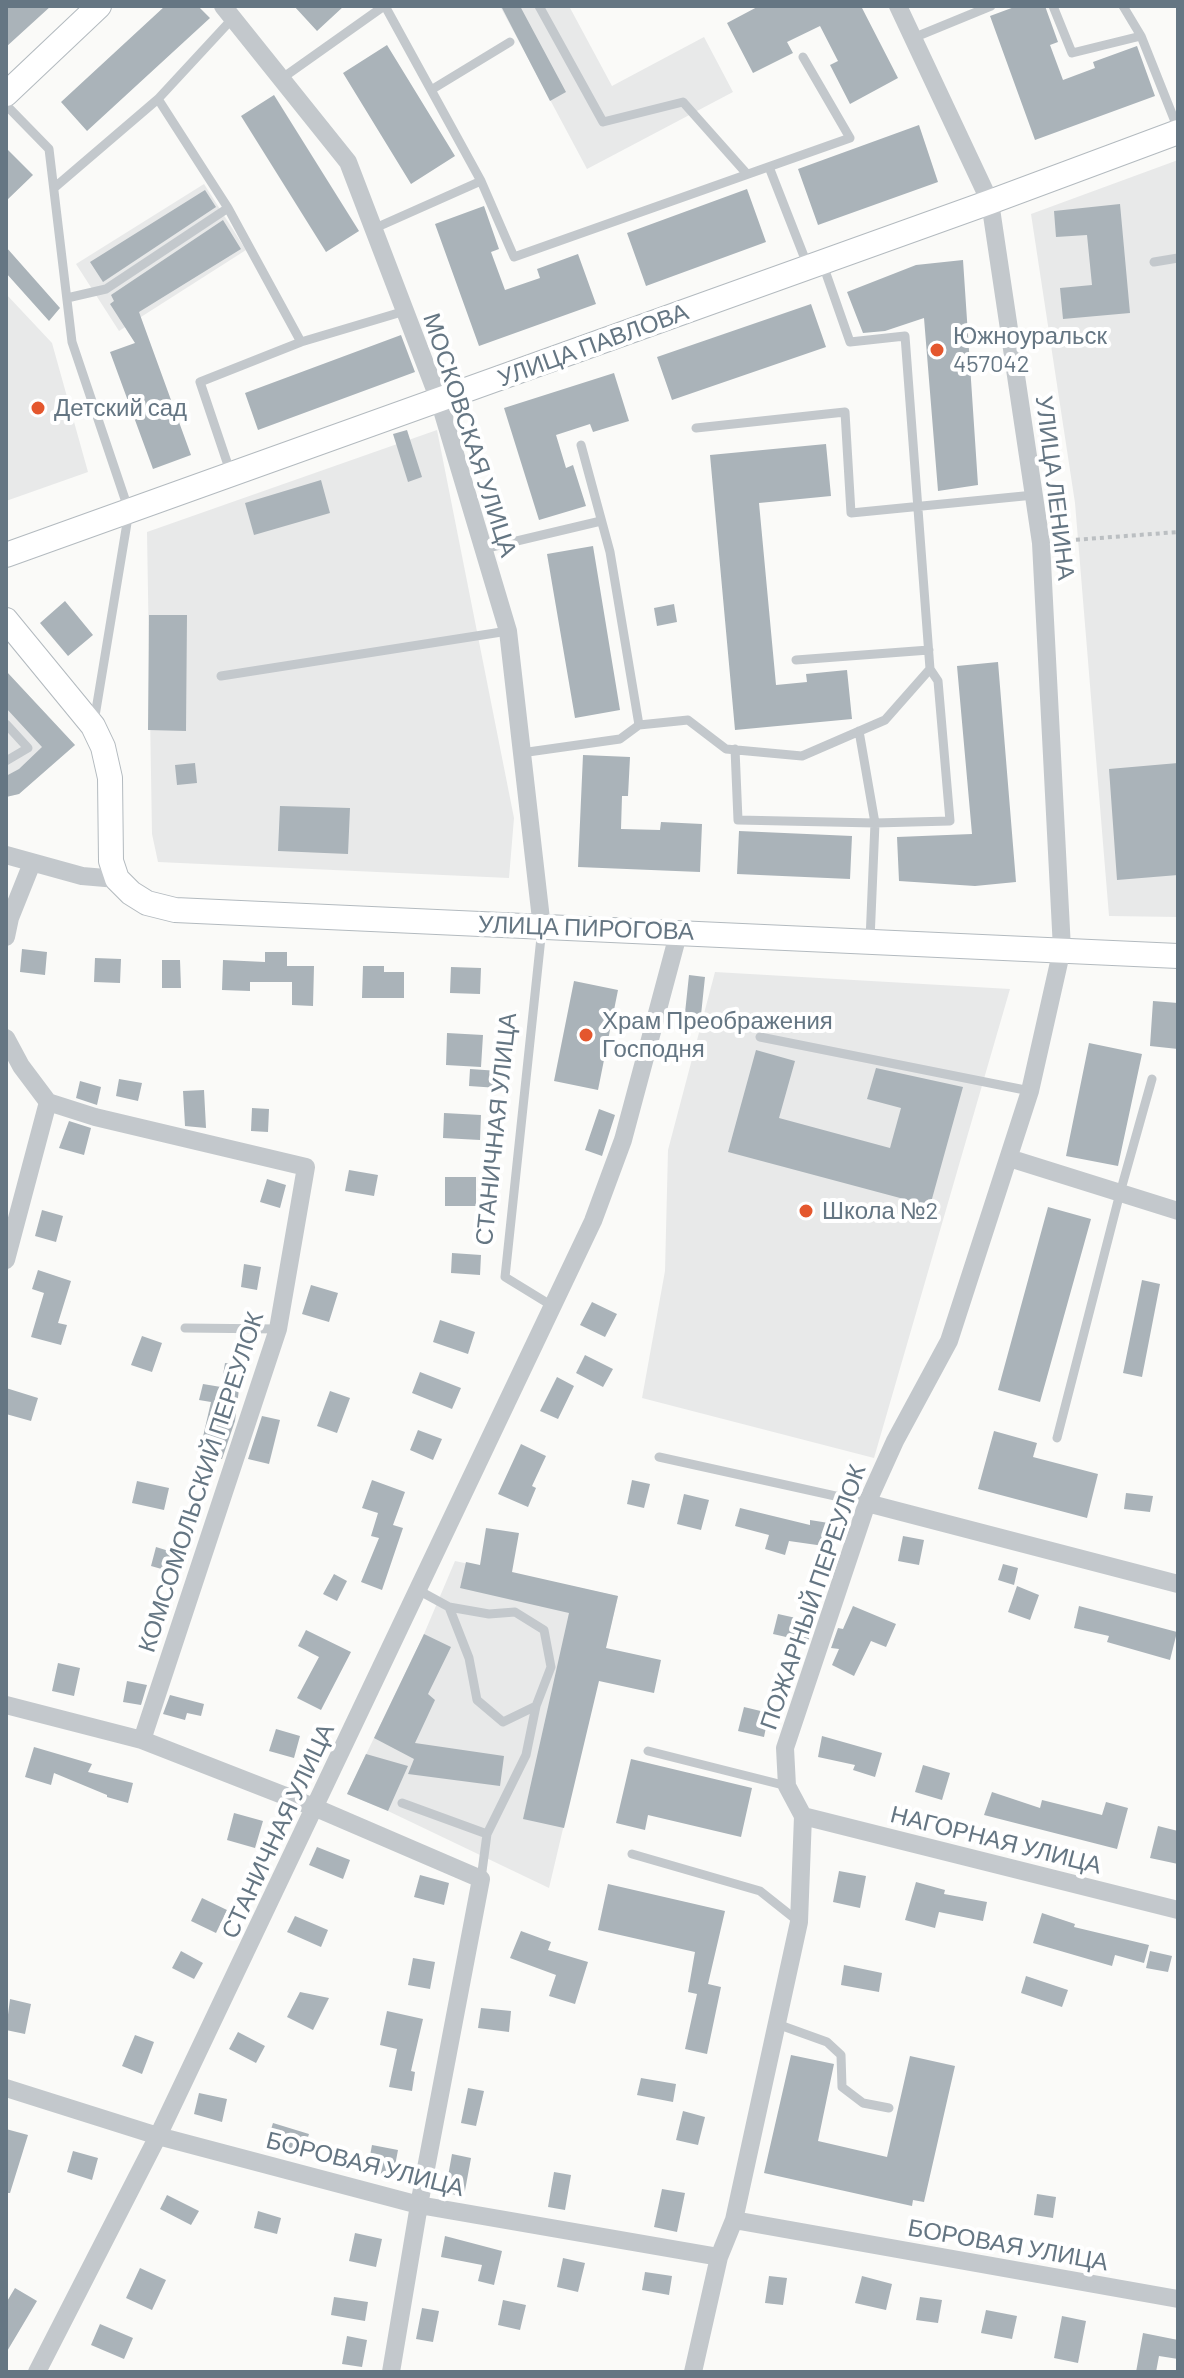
<!DOCTYPE html>
<meta charset="utf-8">
<style>
body{margin:0}
#map{position:relative;width:1184px;height:2378px;overflow:hidden;background:#fafaf8;font-family:Barlow,sans-serif}
canvas{display:block}
.frame{position:absolute;inset:0;border:8px solid #657683;pointer-events:none}
</style>
<div id="map">
<canvas width="1184" height="2378"></canvas>
<div class="frame"></div>
</div>
<script>
const c = document.querySelector('canvas').getContext('2d');
c.lineJoin = 'round';
function paint(path, color) {
  c.fillStyle = color;
  c.fill(path, 'evenodd');
}
function poly(rows) {
  const path = new Path2D();
  for (const r of rows) {
    path.moveTo(r[0], r[1]);
    for (let i = 2; i < r.length; i += 2) path.lineTo(r[i], r[i + 1]);
  }
  return path;
}
function stroke(path, color, width, dash) {
  c.strokeStyle = color;
  c.lineWidth = width;
  c.lineCap = dash ? 'butt' : 'round';
  c.setLineDash(dash || []);
  c.stroke(path);
}
function drawText(font, color, halo, rows, align = 'center') {
  c.font = font + ' Barlow,sans-serif';
  c.lineWidth = 8;
  c.setLineDash([]);
  c.textBaseline = 'middle';
  c.strokeStyle = halo;
  c.fillStyle = color;
  for (const [text, x, y, turn = 0] of rows) {
    c.save();
    c.translate(x, y);
    c.rotate((+turn || 0) * Math.PI / 180);
    c.textAlign = isNaN(turn) ? turn : align;
    if (halo) c.strokeText(text, 0, 0);
    c.fillText(text, 0, 0);
    c.restore();
  }
}
const built = poly([
 [500,6,569,6,612,86,704,37,733,92,587,169],
 [1178,160,1178,917,1109,916,1075,503,1031,214],
 [204,184,246,250,119,331,76,264],
 [6,294,52,343,88,472,6,501],
 [437,430,514,818,509,878,158,862,152,834,147,532],
 [6,671,75,745,19,794,6,797],
 [715,972,1010,989,874,1458,642,1398,665,1271,668,1150],
 [455,1561,618,1596,549,1888,388,1811,347,1794,424,1634]
]);
const building = poly([
 [6,6,51,6,6,47],
 [165,6,198,6,210,18,87,131,61,102],
 [294,6,344,6,317,31],
 [501,6,520,6,566,92,550,101],
 [759,6,861,6,898,78,850,104,830,65,838,61,820,26,787,42,793,53,753,73,727,23],
 [1017,6,1045,6,1058,42,1050,45,1063,80,1095,68,1093,62,1137,46,1155,96,1035,140,990,16],
 [387,45,455,156,411,184,343,73],
 [274,95,359,231,326,252,241,116],
 [919,125,938,182,818,225,798,169],
 [6,148,33,175,6,201],
 [747,189,766,242,646,286,627,233],
 [205,190,216,207,103,282,90,262],
 [1120,204,1130,313,1063,319,1060,288,1092,285,1087,235,1056,237,1054,211],
 [484,206,499,249,491,252,505,290,540,278,537,269,578,254,596,304,479,346,435,224],
 [223,220,241,249,139,312,191,455,153,469,110,352,135,343,110,304,114,301,111,295],
 [6,247,60,308,49,321,6,273],
 [963,260,978,485,938,491,924,318,885,331,863,333,847,292,916,265],
 [811,304,826,347,672,400,657,357],
 [401,335,415,372,258,430,245,393],
 [614,373,629,421,593,432,590,424,556,435,566,468,573,465,586,506,539,520,504,408],
 [407,430,422,477,408,482,393,434],
 [826,444,831,496,759,503,776,685,807,682,806,674,847,670,852,719,735,730,710,455],
 [321,480,330,513,254,535,245,503],
 [593,546,620,710,575,718,547,554],
 [65,601,93,635,68,656,40,623],
 [674,604,677,622,657,626,654,608],
 [149,615,187,615,186,731,148,730],
 [998,662,1016,882,975,886,899,881,897,837,972,834,957,666],
 [6,671,75,745,19,794,6,797,6,776,19,769,42,747,6,708],
 [583,755,630,757,628,796,622,796,621,829,660,830,661,822,702,824,700,872,578,867],
 [195,763,197,783,177,785,175,765],
 [1178,763,1178,875,1117,880,1109,769],
 [280,806,350,808,348,854,278,851],
 [739,831,852,836,850,879,737,874],
 [22,949,47,952,45,975,20,972],
 [265,952,287,952,287,966,314,966,313,1006,292,1005,292,982,250,982,250,991,222,990,223,960,265,962],
 [95,958,121,959,120,983,94,982],
 [162,960,180,960,181,988,162,988],
 [363,966,384,966,384,972,404,972,404,998,362,998],
 [451,967,481,968,480,994,450,993],
 [689,975,705,977,701,1015,685,1013],
 [574,981,618,990,598,1090,554,1081],
 [1153,1001,1178,1003,1178,1049,1150,1046],
 [447,1033,483,1035,481,1067,446,1065],
 [1089,1043,1142,1054,1118,1166,1066,1156],
 [756,1050,795,1061,779,1118,890,1148,901,1108,867,1099,876,1068,963,1087,930,1206,728,1152],
 [470,1069,499,1071,498,1088,469,1086],
 [119,1079,142,1083,138,1101,116,1096],
 [80,1081,101,1087,97,1105,76,1098],
 [204,1090,206,1128,185,1126,183,1091],
 [252,1108,269,1109,268,1132,251,1131],
 [599,1109,615,1115,602,1156,585,1150],
 [444,1113,481,1115,480,1140,443,1138],
 [69,1121,91,1128,84,1155,59,1148],
 [349,1170,378,1175,374,1196,345,1191],
 [445,1177,476,1177,476,1206,445,1206],
 [267,1179,286,1185,280,1208,260,1202],
 [1048,1207,1091,1219,1040,1402,998,1390],
 [42,1210,63,1216,56,1242,35,1236],
 [452,1253,481,1255,480,1275,451,1273],
 [244,1264,261,1267,257,1290,241,1287],
 [38,1270,71,1281,58,1323,67,1325,61,1345,31,1337,44,1293,32,1289],
 [1142,1280,1160,1284,1142,1377,1123,1373],
 [311,1285,338,1293,329,1322,302,1314],
 [592,1302,617,1314,605,1337,580,1325],
 [440,1320,475,1332,468,1354,433,1342],
 [142,1336,162,1343,152,1372,131,1365],
 [585,1355,613,1369,603,1387,576,1373],
 [225,1363,242,1365,235,1421,222,1459,199,1454,211,1402,199,1400,203,1384,221,1387],
 [420,1372,461,1388,452,1409,412,1393],
 [557,1377,574,1386,558,1419,540,1411],
 [6,1388,38,1398,31,1421,6,1414],
 [330,1391,350,1398,337,1433,317,1426],
 [262,1416,280,1420,269,1464,248,1459],
 [418,1430,442,1439,433,1460,410,1450],
 [994,1431,1037,1443,1033,1457,1098,1474,1087,1518,978,1489],
 [521,1444,546,1456,532,1486,536,1488,528,1507,498,1494],
 [372,1480,405,1492,393,1525,403,1528,382,1590,361,1582,379,1538,371,1536,378,1513,362,1508],
 [632,1480,650,1484,644,1508,627,1504],
 [137,1481,169,1488,164,1510,132,1503],
 [1126,1493,1153,1496,1150,1512,1124,1509],
 [684,1494,709,1500,701,1530,677,1524],
 [740,1508,810,1525,810,1520,835,1524,831,1547,789,1541,785,1555,765,1549,769,1535,735,1526],
 [486,1528,519,1533,512,1572,618,1596,606,1648,661,1660,654,1693,599,1681,564,1828,523,1819,569,1613,460,1588,466,1562,480,1565],
 [903,1536,924,1540,919,1565,898,1561],
 [156,1547,185,1556,179,1574,151,1566],
 [1003,1564,1018,1568,1014,1585,998,1580],
 [334,1574,347,1581,337,1601,323,1594],
 [1017,1586,1039,1595,1030,1620,1008,1612],
 [853,1606,896,1624,886,1647,871,1641,854,1676,832,1665,839,1649,831,1648,838,1628,843,1629],
 [1079,1606,1177,1632,1170,1660,1107,1642,1109,1636,1074,1628],
 [778,1614,814,1622,808,1642,773,1634],
 [306,1630,351,1652,321,1710,297,1698,319,1657,298,1646],
 [424,1634,451,1647,428,1694,435,1700,415,1743,504,1756,500,1786,408,1774,414,1759,374,1738],
 [58,1663,80,1668,74,1696,52,1691],
 [127,1681,147,1685,141,1705,123,1702],
 [170,1695,204,1704,201,1716,187,1713,185,1720,163,1714],
 [744,1707,769,1713,764,1737,738,1731],
 [276,1729,300,1736,294,1758,269,1751],
 [822,1736,882,1753,875,1777,853,1770,855,1765,818,1757],
 [34,1747,92,1764,88,1772,133,1783,128,1803,107,1797,107,1795,54,1773,51,1785,25,1777],
 [366,1754,408,1766,388,1811,347,1794],
 [631,1759,752,1788,741,1837,648,1815,645,1830,616,1823],
 [923,1765,950,1773,942,1800,915,1792],
 [992,1792,1040,1808,1042,1800,1102,1815,1106,1802,1128,1808,1117,1849,984,1815],
 [234,1813,263,1821,255,1848,227,1840],
 [1158,1826,1178,1831,1178,1864,1150,1858],
 [317,1847,350,1860,343,1879,309,1865],
 [839,1871,866,1876,860,1908,833,1902],
 [420,1875,449,1883,444,1905,414,1897],
 [916,1882,945,1890,944,1894,987,1902,983,1921,939,1912,935,1928,905,1920],
 [608,1884,725,1911,708,1984,721,1987,707,2054,685,2049,697,1994,688,1992,695,1952,598,1930],
 [202,1898,227,1910,216,1933,191,1921],
 [1042,1913,1075,1924,1074,1927,1149,1945,1144,1963,1115,1955,1112,1966,1033,1943],
 [295,1916,328,1930,321,1947,287,1932],
 [521,1931,551,1942,548,1950,588,1962,575,2004,549,1996,556,1975,510,1958],
 [181,1951,203,1963,194,1979,172,1968],
 [1150,1951,1172,1956,1168,1972,1146,1968],
 [413,1958,435,1962,430,1989,408,1985],
 [844,1965,882,1973,879,1992,841,1985],
 [1026,1976,1068,1990,1062,2007,1021,1993],
 [300,1992,329,1998,313,2030,287,2017],
 [10,1999,31,2004,25,2034,6,2030],
 [481,2008,511,2011,509,2032,478,2028],
 [387,2011,423,2019,411,2071,415,2072,412,2091,389,2087,397,2049,380,2045],
 [238,2032,265,2046,256,2063,229,2049],
 [135,2035,154,2042,142,2074,122,2066],
 [791,2055,834,2064,818,2141,887,2157,910,2056,955,2066,924,2202,913,2200,912,2206,764,2173],
 [641,2078,676,2084,673,2102,637,2095],
 [468,2088,484,2091,476,2126,461,2123],
 [199,2093,227,2099,222,2122,194,2114],
 [683,2111,705,2117,698,2145,676,2140],
 [273,2123,309,2134,302,2156,266,2145],
 [6,2129,28,2135,10,2193,6,2193],
 [372,2145,398,2150,393,2176,367,2171],
 [73,2151,98,2158,92,2180,67,2172],
 [452,2154,471,2158,464,2196,445,2193],
 [554,2172,571,2175,565,2210,548,2207],
 [662,2189,685,2193,677,2232,654,2227],
 [1037,2194,1056,2197,1053,2218,1034,2215],
 [167,2195,199,2211,191,2225,160,2209],
 [258,2211,281,2218,277,2234,254,2228],
 [355,2233,382,2239,376,2267,349,2261],
 [445,2236,502,2251,494,2285,478,2281,482,2265,441,2257],
 [563,2258,585,2263,578,2292,557,2287],
 [140,2268,166,2280,152,2310,126,2298],
 [645,2272,672,2276,669,2295,642,2290],
 [769,2276,787,2278,783,2305,765,2303],
 [862,2276,892,2284,886,2310,855,2303],
 [15,2288,37,2301,6,2353,6,2303],
 [334,2297,368,2302,365,2321,331,2315],
 [920,2297,942,2300,938,2323,916,2320],
 [503,2300,526,2305,520,2330,498,2325],
 [422,2308,439,2311,433,2342,416,2339],
 [986,2310,1017,2316,1012,2339,981,2333],
 [1062,2316,1086,2321,1078,2363,1054,2358],
 [100,2324,133,2338,124,2359,91,2345],
 [1143,2333,1178,2340,1178,2359,1159,2356,1156,2372,1136,2372],
 [347,2336,367,2340,362,2367,342,2364]
]);
const path = poly([
 [1060,541,1178,532]
]);
const lane = poly([
 [385,6,481,181],
 [539,6,603,122,683,102,747,174],
 [1053,6,1072,53,1141,36,1178,129],
 [1123,6,1141,36],
 [913,38,991,6],
 [281,79,384,6],
 [431,90,510,42],
 [158,99,228,208],
 [6,105,49,149,72,342,129,511,94,722],
 [769,167,807,264],
 [54,188,158,99,233,18],
 [373,229,481,181,514,257,850,138,803,57],
 [1154,262,1178,258],
 [67,298,106,289,228,208,301,342,405,311],
 [696,428,845,412,851,513,1034,495],
 [581,445,610,552,639,725,688,720,726,749,802,756,885,720,930,669,905,336,850,342,822,262],
 [230,471,200,382,301,342],
 [483,549,601,521],
 [796,660,929,650],
 [221,676,508,631],
 [6,724,28,748,6,761],
 [859,731,875,823,870,940],
 [735,749,738,820,875,823,950,821,938,681,930,669],
 [521,753,620,739,639,725],
 [542,928,505,1277,554,1307],
 [760,1037,1030,1091],
 [185,1328,278,1329],
 [1057,1438,1120,1193,1152,1079],
 [659,1457,867,1503],
 [418,1590,449,1607,469,1658,477,1700,503,1722,536,1706,551,1667,544,1630,515,1612,489,1614,449,1607],
 [648,1751,787,1786],
 [402,1803,487,1834,481,1879],
 [487,1834,526,1755,536,1706],
 [632,1854,760,1891,799,1922],
 [777,2024,827,2042,841,2055,842,2087,863,2103,889,2108]
]);
const street = poly([
 [223,6,348,162,439,400,508,631,542,928],
 [6,855,82,876,117,879],
 [6,937,10,918,32,863],
 [6,1038,21,1066,48,1102,6,1260],
 [48,1102,95,1117,306,1167,278,1329,142,1740],
 [1009,1158,1178,1211],
 [867,1503,1178,1584],
 [6,1705,142,1740,316,1808,481,1879,419,2205,391,2372],
 [803,1816,1178,1910],
 [6,2088,158,2136,419,2205,719,2257],
 [734,2220,1178,2299],
 [37,2372,158,2136,593,1221,623,1140,679,931],
 [693,2372,719,2257,734,2220,799,1922,803,1816,787,1786,785,1748,867,1503,895,1441,949,1341,1030,1091,1062,949,1041,543,990,202,898,6]
]);
const secondary = poly([
 [6,94,99,6],
 [6,555,990,202,1178,132],
 [6,620,93,726,103,747,110,778,111,861,117,879,131,893,147,903,175,910,1178,956]
]);
const markers = [
 [937,350,8,"#e4572e"],
 [38,408,8,"#e4572e"],
 [586,1035,8,"#e4572e"],
 [806,1211,8,"#e4572e"]
];
const poiNames = [
 ["Южноуральск",953,336],
 ["457042",953,364],
 ["Детский сад",54,408],
 ["Храм Преображения",602,1021],
 ["Господня",602,1049],
 ["Школа №2",822,1211]
];
const streetNames = [
 ["УЛИЦА ПАВЛОВА",593,345,-20],
 ["МОСКОВСКАЯ УЛИЦА",470,435,72],
 ["УЛИЦА ЛЕНИНА",1055,488,83],
 ["УЛИЦА ПИРОГОВА",586,928,2],
 ["СТАНИЧНАЯ УЛИЦА",496,1129,-84],
 ["КОМСОМОЛЬСКИЙ ПЕРЕУЛОК",201,1482,-72],
 ["ПОЖАРНЫЙ ПЕРЕУЛОК",813,1597,-71],
 ["СТАНИЧНАЯ УЛИЦА",278,1831,-65],
 ["НАГОРНАЯ УЛИЦА",996,1840,14],
 ["БОРОВАЯ УЛИЦА",365,2164,14],
 ["БОРОВАЯ УЛИЦА",1008,2245,10]
];
paint(built, '#e8e9e9');
paint(building, '#aab3b9');
stroke(secondary, '#b3babf', 26);
stroke(path, '#bbbfc2', 4, [4, 4]);
stroke(lane, '#c3c8cc', 9);
stroke(street, '#c3c8cc', 18);
stroke(secondary, '#fff', 24);
for (const [x, y, r, color] of markers) {
  const dot = new Path2D();
  dot.arc(x, y, r, 0, 2 * Math.PI);
  c.fillStyle = color;
  c.fill(dot);
  stroke(dot, '#fff', 3);
}
drawText('24px', '#657683', '#fff', poiNames, 'left');
drawText('24px', '#657683', '#fff', streetNames);
</script>
